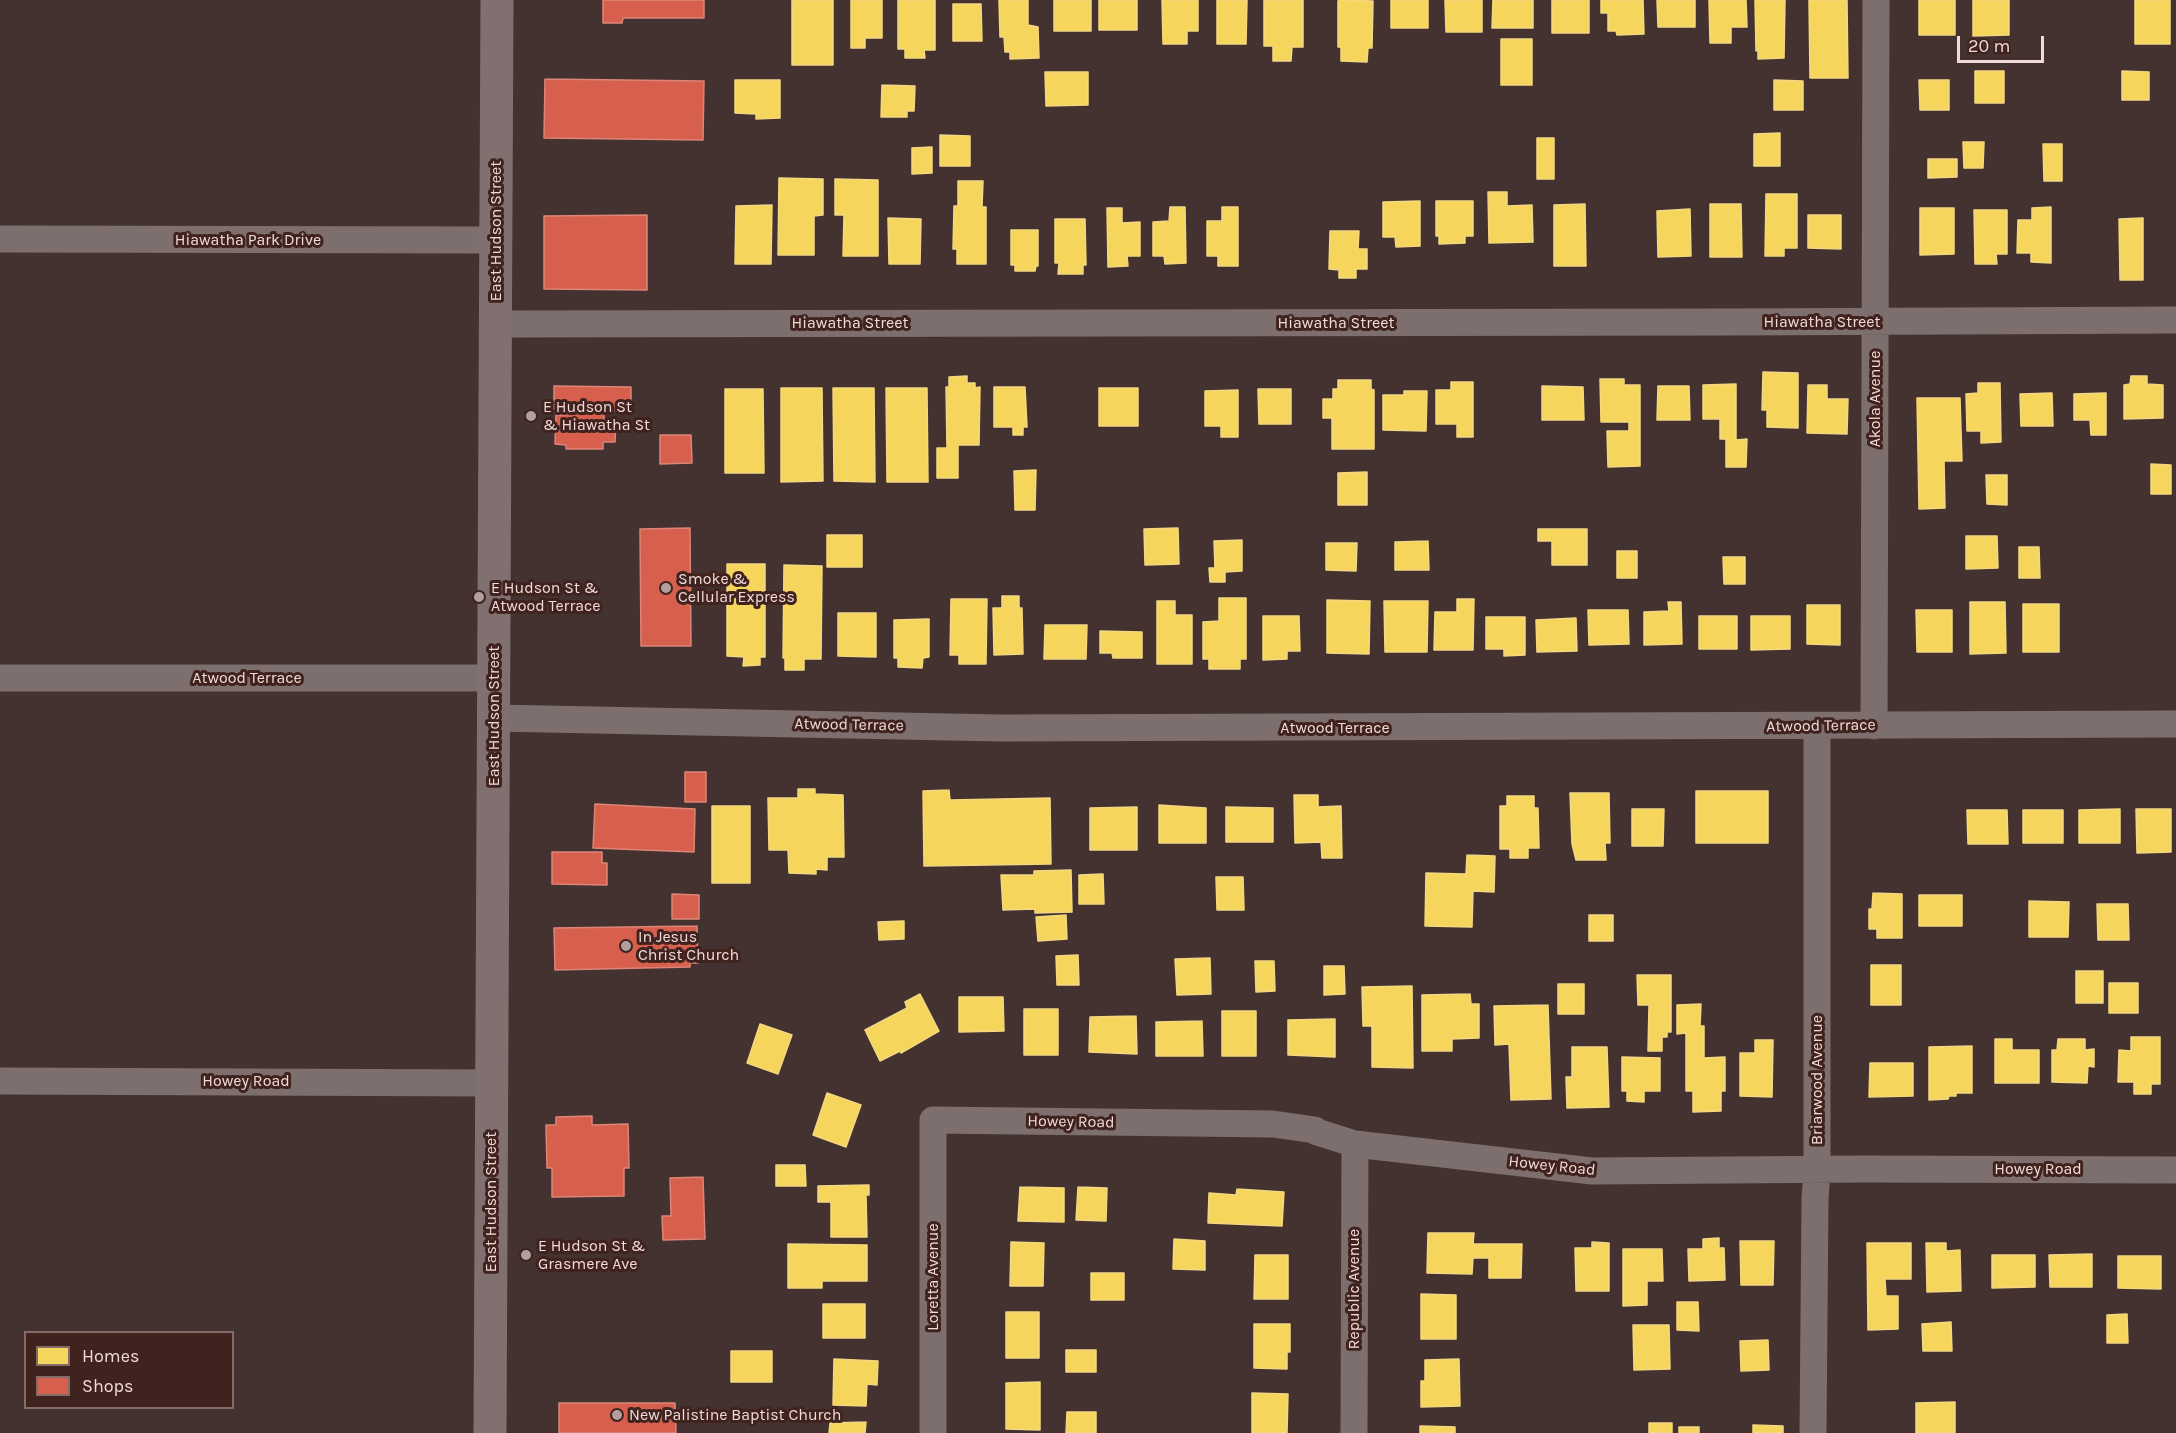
<!DOCTYPE html>
<style>
body{margin:0}
#map{position:relative;width:2176px;height:1433px;overflow:hidden;background:#433230;font-family:Karla,sans-serif}
canvas{display:block}
.legend{position:absolute;left:24px;top:1331px;width:210px;height:78px;box-sizing:border-box;background:#40221e;border:2px solid #866c68;margin:0;padding:8px 10px;list-style:none;font-size:18px;color:#f0dbd8}
.legend li{display:flex;align-items:center;gap:12px;height:30px}
.legend b{width:30px;border:2px solid #866c68}
.scale{position:absolute;left:1957px;top:36px;width:87px;height:27px;box-sizing:border-box;border:3px solid #f0dbd8;border-top:0;padding-left:8px;font-size:18px;line-height:21px;white-space:nowrap;color:#f0dbd8;-webkit-text-stroke:4px #40221e;paint-order:stroke}
</style>
<div id="map">
<canvas width="2176" height="1433"></canvas>
<ul class="legend">
<li><b style="height:16px;background:#f6d55c"></b>Homes</li>
<li><b style="height:16px;background:#d6604d"></b>Shops</li>
</ul>
<div class="scale">20 m</div>
</div>
<script>
const c = document.querySelector('canvas').getContext('2d');
c.lineJoin = 'round';
function paint(path, color) {
  c.fillStyle = color;
  c.fill(path, 'evenodd');
}
function poly(rows) {
  const path = new Path2D();
  for (const r of rows) {
    path.moveTo(r[0], r[1]);
    for (let i = 2; i < r.length; i += 2) path.lineTo(r[i], r[i + 1]);
  }
  return path;
}
function stroke(path, color, width, dash) {
  c.strokeStyle = color;
  c.lineWidth = width;
  c.lineCap = dash ? 'butt' : 'round';
  c.setLineDash(dash || []);
  c.stroke(path);
}
function drawText(font, color, halo, rows, align = 'center') {
  c.font = font + ' Karla,sans-serif';
  c.lineWidth = 6;
  c.setLineDash([]);
  c.textBaseline = 'middle';
  c.strokeStyle = halo;
  c.fillStyle = color;
  for (const [text, x, y, turn = 0] of rows) {
    c.save();
    c.translate(x, y);
    c.rotate((+turn || 0) * Math.PI / 180);
    c.textAlign = isNaN(turn) ? turn : align;
    if (halo) c.strokeText(text, 0, 0);
    c.fillText(text, 0, 0);
    c.restore();
  }
}
const homes = poly([
 [792,0,833,0,833,65,792,65,792,0],
 [851,0,882,0,882,38,865,38,865,48,851,48,851,0],
 [898,0,935,0,935,50,924,50,925,58,905,58,905,49,898,49,898,0],
 [999,0,1028,0,1028,25,1038,27,1039,58,1010,59,1010,52,1005,52,1004,37,1000,37,999,0],
 [1054,0,1091,0,1091,31,1054,31,1054,0],
 [1099,0,1137,0,1137,30,1099,30,1099,0],
 [1162,0,1198,0,1198,31,1187,31,1187,44,1163,44,1162,0],
 [1217,0,1247,0,1246,44,1217,44,1217,0],
 [1264,0,1303,0,1303,47,1292,47,1291,61,1273,61,1273,46,1264,46,1264,0],
 [1342,0,1373,1,1372,48,1368,48,1367,62,1341,61,1341,47,1338,47,1338,1,1342,0],
 [1391,0,1428,0,1428,28,1391,28,1391,0],
 [1445,0,1482,0,1482,32,1446,32,1445,0],
 [1493,0,1533,0,1533,28,1492,28,1493,0],
 [1552,0,1589,0,1589,33,1552,33,1552,0],
 [1601,0,1643,0,1644,34,1617,35,1616,31,1608,31,1608,13,1601,13,1601,0],
 [1657,0,1695,0,1695,27,1658,27,1657,0],
 [1709,0,1746,0,1747,27,1731,27,1731,43,1710,43,1709,0],
 [1755,0,1785,0,1784,58,1758,59,1758,50,1756,51,1755,0],
 [1809,0,1847,0,1848,78,1810,78,1809,0],
 [1919,0,1955,0,1955,35,1919,35,1919,0],
 [1973,0,2009,0,2009,35,1973,36,1973,0],
 [2135,0,2170,0,2170,44,2135,44,2135,0],
 [953,4,981,4,982,41,953,41,953,4],
 [1501,39,1532,39,1532,85,1501,85,1501,39],
 [1975,71,2004,71,2004,103,1975,103,1975,71],
 [2122,71,2149,72,2149,100,2122,100,2122,71],
 [1045,72,1088,72,1088,105,1046,106,1045,72],
 [735,80,780,80,780,118,756,119,756,114,735,113,735,80],
 [1774,80,1803,81,1803,110,1774,110,1774,80],
 [1919,80,1949,80,1949,110,1920,110,1919,80],
 [882,85,915,86,914,111,907,111,907,117,881,117,882,85],
 [1780,133,1780,166,1754,166,1754,134,1780,133],
 [940,135,970,136,970,166,940,166,940,135],
 [1537,138,1554,138,1554,179,1537,179,1537,138],
 [1963,142,1984,142,1983,168,1964,168,1963,142],
 [2043,144,2062,144,2062,181,2044,181,2043,144],
 [932,147,932,173,912,174,912,148,932,147],
 [1928,159,1957,159,1957,177,1928,178,1928,159],
 [779,178,823,179,823,215,814,216,814,255,778,255,779,178],
 [835,179,878,180,878,256,843,256,844,215,835,215,835,179],
 [958,181,983,181,982,207,986,207,986,264,957,264,957,249,953,249,954,206,958,206,958,181],
 [1488,192,1507,192,1507,206,1532,205,1533,242,1489,243,1488,192],
 [1766,194,1797,194,1797,248,1784,248,1784,256,1765,256,1766,194],
 [1420,201,1420,246,1396,247,1395,237,1383,237,1383,202,1420,201],
 [1436,201,1473,201,1473,236,1465,236,1465,243,1439,244,1439,236,1436,236,1436,201],
 [1585,204,1586,266,1554,266,1554,205,1585,204],
 [1710,204,1741,204,1742,257,1710,257,1710,204],
 [772,205,771,264,735,264,736,206,772,205],
 [1170,207,1185,207,1186,263,1165,264,1164,256,1153,256,1153,222,1169,221,1170,207],
 [1222,207,1238,207,1238,266,1218,266,1218,256,1207,256,1207,221,1222,221,1222,207],
 [2051,207,2051,263,2031,262,2031,253,2017,253,2018,220,2032,220,2032,208,2051,207],
 [1107,208,1122,208,1122,223,1140,222,1140,256,1127,256,1128,266,1108,267,1107,208],
 [1920,208,1954,208,1954,254,1920,255,1920,208],
 [1690,209,1691,256,1658,257,1657,211,1690,209],
 [1974,210,2007,210,2007,254,1996,254,1997,264,1975,264,1974,210],
 [1808,215,1841,215,1841,249,1808,248,1808,215],
 [888,218,921,219,920,264,889,264,888,218],
 [2143,218,2143,280,2120,280,2119,219,2143,218],
 [1055,219,1085,219,1086,265,1083,265,1083,274,1058,274,1059,263,1055,263,1055,219],
 [1011,230,1038,230,1038,266,1036,266,1035,271,1015,271,1015,265,1011,265,1011,230],
 [1330,231,1359,231,1358,249,1367,249,1367,269,1356,269,1356,278,1339,278,1339,270,1329,269,1330,231],
 [1763,372,1798,373,1798,428,1767,427,1767,410,1762,410,1763,372],
 [967,376,967,383,975,383,975,388,980,387,979,445,958,445,958,478,937,478,937,448,947,448,946,387,949,387,949,377,967,376],
 [2131,376,2147,376,2147,384,2163,385,2163,418,2124,419,2124,385,2130,384,2131,376],
 [1600,379,1624,379,1624,385,1640,385,1640,466,1608,467,1607,431,1629,431,1629,422,1601,422,1600,379],
 [1338,380,1371,380,1371,389,1374,390,1374,449,1332,449,1332,418,1323,418,1323,399,1333,399,1333,389,1338,389,1338,380],
 [1451,382,1473,382,1473,437,1457,437,1457,424,1436,424,1436,390,1451,390,1451,382],
 [1978,383,2000,383,2001,442,1981,443,1981,431,1967,431,1966,394,1978,393,1978,383],
 [1736,384,1736,440,1747,439,1746,467,1726,467,1726,439,1720,439,1720,419,1703,419,1703,385,1736,384],
 [1808,385,1827,385,1827,399,1848,399,1847,434,1807,433,1808,385],
 [1542,386,1583,387,1584,420,1542,420,1542,386],
 [1658,386,1689,386,1690,420,1657,420,1658,386],
 [994,387,1025,387,1027,427,1023,427,1023,435,1013,435,1013,427,994,427,994,387],
 [781,388,822,388,823,481,781,482,781,388],
 [833,388,874,388,875,482,834,481,833,388],
 [886,388,927,388,928,482,887,482,886,388],
 [1099,388,1138,388,1138,426,1099,426,1099,388],
 [725,389,763,389,764,473,725,473,725,389],
 [1258,389,1291,389,1291,424,1259,424,1258,389],
 [1238,390,1238,437,1221,437,1221,426,1205,426,1205,391,1238,390],
 [1404,391,1427,391,1426,431,1383,430,1383,395,1404,395,1404,391],
 [2052,393,2053,426,2021,426,2020,394,2052,393],
 [2106,393,2106,435,2091,435,2090,420,2074,420,2074,394,2106,393],
 [1917,398,1960,398,1962,461,1944,461,1945,508,1919,509,1917,398],
 [2151,464,2171,465,2171,494,2151,494,2151,464],
 [1036,470,1035,510,1015,510,1014,471,1036,470],
 [1367,472,1367,505,1338,505,1338,473,1367,472],
 [1986,475,2007,475,2007,505,1987,504,1986,475],
 [1178,528,1179,564,1145,565,1144,529,1178,528],
 [1538,529,1587,529,1587,565,1552,565,1552,541,1538,541,1538,529],
 [827,535,862,535,862,567,827,567,827,535],
 [1966,536,1997,536,1998,568,1966,569,1966,536],
 [1242,540,1242,571,1225,572,1225,582,1210,582,1209,568,1215,568,1214,541,1242,540],
 [1428,541,1429,570,1395,570,1395,542,1428,541],
 [1326,543,1357,543,1356,571,1326,570,1326,543],
 [2019,547,2039,547,2040,578,2019,578,2019,547],
 [1617,551,1637,551,1637,578,1617,578,1617,551],
 [1723,557,1745,557,1745,584,1724,584,1723,557],
 [727,564,765,564,765,657,760,657,760,665,743,666,744,657,727,656,727,564],
 [784,565,822,566,821,659,804,659,804,670,785,670,785,658,783,658,784,565],
 [1002,596,1019,596,1019,608,1022,608,1023,654,994,655,993,608,1002,608,1002,596],
 [1219,598,1246,598,1246,659,1240,659,1240,669,1209,669,1209,659,1203,659,1203,622,1219,621,1219,598],
 [951,599,987,599,986,664,959,664,959,655,950,655,951,599],
 [1457,599,1474,599,1473,650,1434,650,1435,612,1457,612,1457,599],
 [1327,600,1370,601,1369,654,1327,653,1327,600],
 [1157,601,1175,601,1175,615,1192,615,1192,664,1157,664,1157,601],
 [1384,601,1428,601,1427,652,1385,652,1384,601],
 [1668,602,1681,602,1682,644,1644,645,1644,612,1669,611,1668,602],
 [1970,602,2005,602,2006,653,1970,654,1970,602],
 [2023,604,2059,604,2059,652,2023,652,2023,604],
 [1807,605,1840,605,1840,645,1807,644,1807,605],
 [1588,610,1628,610,1629,644,1589,645,1588,610],
 [1916,610,1952,610,1952,652,1917,652,1916,610],
 [838,613,876,613,876,657,838,656,838,613],
 [1263,616,1299,616,1300,651,1287,651,1287,659,1263,660,1263,616],
 [1699,616,1737,616,1737,649,1699,649,1699,616],
 [1751,616,1790,616,1790,649,1751,650,1751,616],
 [1486,617,1525,617,1525,655,1504,656,1504,649,1486,649,1486,617],
 [1576,618,1577,651,1537,652,1536,620,1576,618],
 [929,619,929,657,923,658,922,668,898,667,898,658,894,658,894,620,929,619],
 [1045,625,1087,625,1086,659,1044,659,1045,625],
 [1100,631,1142,632,1142,658,1113,658,1112,653,1100,653,1100,631],
 [798,789,815,789,815,794,843,795,844,857,827,857,827,870,816,869,816,874,789,873,788,850,769,850,768,798,798,798,798,789],
 [949,790,950,800,1050,798,1051,864,924,866,923,791,949,790],
 [1696,791,1768,791,1768,843,1696,843,1696,791],
 [1570,793,1609,793,1610,843,1605,843,1606,860,1576,860,1572,844,1570,793],
 [1294,795,1318,795,1318,807,1341,806,1342,858,1322,858,1321,842,1295,843,1294,795],
 [1507,796,1534,796,1534,808,1538,808,1539,848,1528,848,1528,858,1510,858,1510,849,1500,849,1500,806,1507,806,1507,796],
 [1159,805,1206,808,1206,843,1159,843,1159,805],
 [712,806,750,806,750,883,712,883,712,806],
 [1137,807,1137,850,1090,850,1090,808,1137,807],
 [1226,807,1273,808,1273,842,1226,842,1226,807],
 [1632,809,1664,809,1663,846,1632,846,1632,809],
 [2120,809,2120,843,2079,843,2079,810,2120,809],
 [2136,809,2171,809,2171,852,2137,853,2136,809],
 [1967,810,2007,810,2008,844,1968,844,1967,810],
 [2023,810,2063,810,2063,843,2023,843,2023,810],
 [1467,855,1495,856,1494,892,1473,891,1472,927,1425,926,1426,873,1466,874,1467,855],
 [1071,870,1072,912,1035,913,1035,909,1003,910,1001,875,1034,875,1034,871,1071,870],
 [1103,874,1104,904,1079,904,1079,875,1103,874],
 [1216,877,1243,877,1244,910,1217,910,1216,877],
 [1873,893,1902,894,1902,938,1877,938,1877,929,1869,929,1869,909,1872,909,1873,893],
 [1919,895,1962,895,1962,926,1919,926,1919,895],
 [2029,901,2069,902,2068,937,2029,937,2029,901],
 [2097,904,2128,904,2129,940,2098,940,2097,904],
 [1066,915,1067,939,1038,941,1036,917,1066,915],
 [1589,915,1613,915,1613,941,1589,941,1589,915],
 [904,921,904,939,879,940,878,922,904,921],
 [1078,955,1079,985,1057,985,1056,956,1078,955],
 [1210,958,1211,994,1177,995,1175,959,1210,958],
 [1255,961,1274,961,1275,991,1256,992,1255,961],
 [1871,965,1901,965,1901,1005,1871,1005,1871,965],
 [1324,966,1344,966,1345,994,1324,995,1324,966],
 [2076,971,2103,971,2103,1003,2076,1003,2076,971],
 [1637,975,1671,975,1671,1032,1667,1032,1667,1037,1662,1037,1662,1051,1648,1051,1649,1005,1638,1005,1637,975],
 [2109,983,2138,983,2138,1013,2109,1013,2109,983],
 [1558,984,1584,984,1584,1014,1558,1014,1558,984],
 [1412,986,1413,1068,1372,1067,1372,1026,1363,1026,1362,987,1412,986],
 [920,994,939,1031,901,1053,900,1051,880,1061,865,1030,907,1008,905,1002,920,994],
 [1470,994,1471,1004,1479,1004,1479,1038,1452,1039,1452,1051,1422,1051,1422,995,1470,994],
 [959,997,1003,997,1004,1031,959,1032,959,997],
 [1701,1004,1700,1026,1704,1026,1704,1058,1725,1057,1725,1091,1721,1091,1721,1111,1693,1112,1693,1091,1686,1091,1686,1033,1677,1034,1677,1005,1701,1004],
 [1548,1005,1551,1099,1511,1100,1509,1044,1495,1045,1494,1006,1548,1005],
 [1024,1009,1058,1009,1058,1055,1024,1055,1024,1009],
 [1222,1011,1256,1011,1256,1056,1222,1056,1222,1011],
 [1136,1016,1137,1054,1089,1052,1090,1017,1136,1016],
 [1335,1019,1335,1057,1288,1055,1288,1020,1335,1019],
 [1202,1021,1203,1056,1156,1056,1156,1022,1202,1021],
 [760,1024,792,1035,778,1074,747,1063,760,1024],
 [2131,1037,2160,1037,2160,1084,2151,1084,2151,1094,2134,1094,2134,1082,2118,1082,2119,1050,2131,1051,2131,1037],
 [1995,1039,2012,1039,2012,1050,2039,1050,2039,1083,1995,1083,1995,1039],
 [2058,1039,2085,1039,2085,1050,2094,1049,2094,1067,2088,1066,2087,1083,2052,1082,2052,1050,2057,1050,2058,1039],
 [1755,1040,1773,1040,1772,1097,1740,1096,1740,1053,1755,1053,1755,1040],
 [1972,1046,1972,1093,1956,1093,1956,1096,1949,1096,1948,1099,1929,1100,1929,1047,1972,1046],
 [1572,1047,1607,1047,1609,1107,1567,1108,1566,1077,1572,1077,1572,1047],
 [1622,1057,1660,1058,1660,1091,1644,1091,1644,1102,1627,1101,1627,1091,1622,1091,1622,1057],
 [1870,1063,1913,1063,1913,1096,1869,1097,1870,1063],
 [827,1093,861,1105,846,1147,813,1135,827,1093],
 [776,1165,805,1165,806,1186,776,1186,776,1165],
 [869,1185,869,1195,866,1195,867,1237,831,1237,831,1202,818,1202,818,1186,869,1185],
 [1020,1187,1064,1188,1064,1222,1018,1221,1020,1187],
 [1078,1187,1107,1188,1106,1221,1076,1220,1078,1187],
 [1237,1189,1284,1192,1282,1226,1208,1223,1209,1193,1236,1195,1237,1189],
 [1428,1233,1474,1233,1473,1244,1522,1244,1521,1278,1489,1278,1489,1258,1473,1258,1472,1274,1427,1273,1428,1233],
 [1719,1238,1719,1248,1724,1248,1725,1280,1689,1281,1688,1249,1703,1249,1703,1239,1719,1238],
 [1174,1239,1205,1241,1205,1270,1173,1269,1174,1239],
 [1740,1241,1774,1241,1773,1285,1741,1285,1740,1241],
 [1011,1242,1044,1243,1043,1286,1010,1286,1011,1242],
 [1592,1242,1609,1243,1609,1291,1576,1291,1575,1248,1592,1248,1592,1242],
 [1867,1243,1911,1243,1911,1279,1885,1279,1886,1296,1898,1296,1898,1329,1868,1330,1867,1243],
 [1926,1243,1946,1243,1946,1251,1960,1250,1961,1291,1927,1292,1926,1243],
 [788,1244,867,1245,867,1281,822,1281,822,1288,788,1288,788,1244],
 [1623,1249,1662,1249,1663,1281,1647,1281,1647,1305,1623,1306,1623,1249],
 [2092,1254,2092,1287,2050,1287,2049,1255,2092,1254],
 [1255,1255,1288,1255,1288,1299,1254,1299,1255,1255],
 [1992,1255,2035,1255,2035,1287,1992,1288,1992,1255],
 [2118,1256,2161,1256,2161,1289,2118,1288,2118,1256],
 [1091,1273,1124,1273,1124,1300,1091,1300,1091,1273],
 [1421,1294,1456,1295,1456,1339,1421,1339,1421,1294],
 [1677,1302,1698,1302,1699,1331,1677,1330,1677,1302],
 [823,1304,865,1304,865,1338,823,1338,823,1304],
 [1006,1312,1039,1312,1039,1358,1006,1358,1006,1312],
 [2127,1314,2128,1343,2107,1343,2107,1315,2127,1314],
 [1951,1322,1952,1351,1923,1351,1922,1324,1951,1322],
 [1254,1324,1290,1324,1290,1352,1287,1352,1287,1369,1254,1368,1254,1324],
 [1633,1325,1669,1325,1670,1369,1634,1370,1633,1325],
 [1768,1340,1769,1370,1741,1371,1740,1341,1768,1340],
 [1066,1350,1096,1350,1096,1372,1066,1372,1066,1350],
 [731,1351,772,1351,772,1382,731,1382,731,1351],
 [834,1359,878,1361,877,1385,867,1384,866,1406,833,1405,834,1359],
 [1459,1359,1460,1406,1421,1407,1421,1381,1425,1381,1425,1360,1459,1359],
 [1040,1382,1040,1430,1006,1429,1006,1383,1040,1382],
 [1252,1393,1288,1394,1287,1433,1252,1433,1252,1393],
 [1955,1402,1955,1433,1916,1433,1916,1403,1955,1402],
 [1067,1412,1096,1412,1096,1433,1066,1433,1067,1412],
 [866,1422,865,1433,829,1433,830,1423,866,1422],
 [1649,1423,1672,1423,1672,1433,1649,1433,1649,1423],
 [1753,1425,1783,1426,1783,1433,1753,1433,1753,1425],
 [1420,1426,1455,1427,1455,1433,1420,1433,1420,1426],
 [1679,1427,1699,1427,1699,1433,1679,1433,1679,1427]
]);
const shops = poly([
 [603,0,704,0,704,18,623,18,622,23,603,23,603,0],
 [545,79,704,81,703,140,544,138,545,79],
 [647,215,647,290,544,289,544,216,647,215],
 [554,386,631,387,631,411,554,409,554,386],
 [565,412,604,413,604,420,616,421,615,442,603,442,603,449,566,449,566,445,555,444,556,415,566,415,565,412],
 [660,435,691,435,692,463,660,464,660,435],
 [690,528,691,646,641,646,640,529,690,528],
 [685,772,706,772,706,802,685,802,685,772],
 [595,804,695,809,694,852,593,848,595,804],
 [552,852,602,852,602,863,607,863,607,885,552,884,552,852],
 [672,894,699,895,699,919,672,919,672,894],
 [697,926,698,963,690,963,690,967,555,970,554,928,697,926],
 [592,1116,592,1125,628,1124,629,1168,624,1168,624,1196,552,1197,552,1168,547,1168,546,1125,556,1125,556,1117,592,1116],
 [703,1177,705,1239,663,1240,662,1216,671,1216,670,1178,703,1177],
 [559,1403,675,1403,676,1433,559,1433,559,1403]
]);
const minor = poly([
 [0,239,496,240],
 [496,324,1732,322,2176,320],
 [0,678,494,678],
 [494,718,1001,728,2176,724],
 [1874,726,1876,0],
 [0,1081,492,1083],
 [933,1433,933,1120,1273,1124,1315,1130,1317,1132,1355,1144,1592,1171,1864,1169,2176,1170],
 [1354,1433,1355,1144],
 [1813,1433,1815,1200,1817,1170,1817,726]
]);
const secondary = poly([
 [490,1433,497,0]
]);
const markers = [
 [531,416,6,"#b3a09d"],
 [666,588,6,"#b3a09d"],
 [479,597,6,"#b3a09d"],
 [626,946,6,"#b3a09d"],
 [526,1255,6,"#b3a09d"],
 [617,1415,6,"#b3a09d"]
];
const streetNames = [
 ["East Hudson Street",496,231,-90],
 ["Hiawatha Park Drive",248,240],
 ["Hiawatha Street",1822,322],
 ["Hiawatha Street",850,323],
 ["Hiawatha Street",1336,323],
 ["Akola Avenue",1875,399,-90],
 ["Atwood Terrace",247,678],
 ["East Hudson Street",494,716,-90],
 ["Atwood Terrace",849,725,1],
 ["Atwood Terrace",1821,726,-1],
 ["Atwood Terrace",1335,728],
 ["Briarwood Avenue",1817,1080,-90],
 ["Howey Road",246,1081],
 ["Howey Road",1071,1122,1],
 ["Howey Road",1552,1166,6],
 ["Howey Road",2038,1169],
 ["East Hudson Street",491,1202,-90],
 ["Loretta Avenue",933,1277,-90],
 ["Republic Avenue",1354,1289,-90]
];
const poiNames = [
 ["E Hudson St",543,407],
 ["& Hiawatha St",543,425],
 ["Smoke &",678,579],
 ["Cellular Express",678,597],
 ["E Hudson St &",491,588],
 ["Atwood Terrace",491,606],
 ["In Jesus",638,937],
 ["Christ Church",638,955],
 ["E Hudson St &",538,1246],
 ["Grasmere Ave",538,1264],
 ["New Palistine Baptist Church",629,1415]
];
paint(homes, '#f6d55c');
stroke(homes, '#f4d781', 1.5);
paint(shops, '#d6604d');
stroke(shops, '#de8577', 1.5);
stroke(minor, '#7d6f6e', 27);
stroke(secondary, '#807170', 33);
for (const [x, y, r, color] of markers) {
  const dot = new Path2D();
  dot.arc(x, y, r, 0, 2 * Math.PI);
  c.fillStyle = color;
  c.fill(dot);
  stroke(dot, '#40221e', 2);
}
drawText('16px', '#f0dbd8', '#40221e', streetNames);
drawText('16px', '#f0dbd8', '#40221e', poiNames, 'left');
</script>
